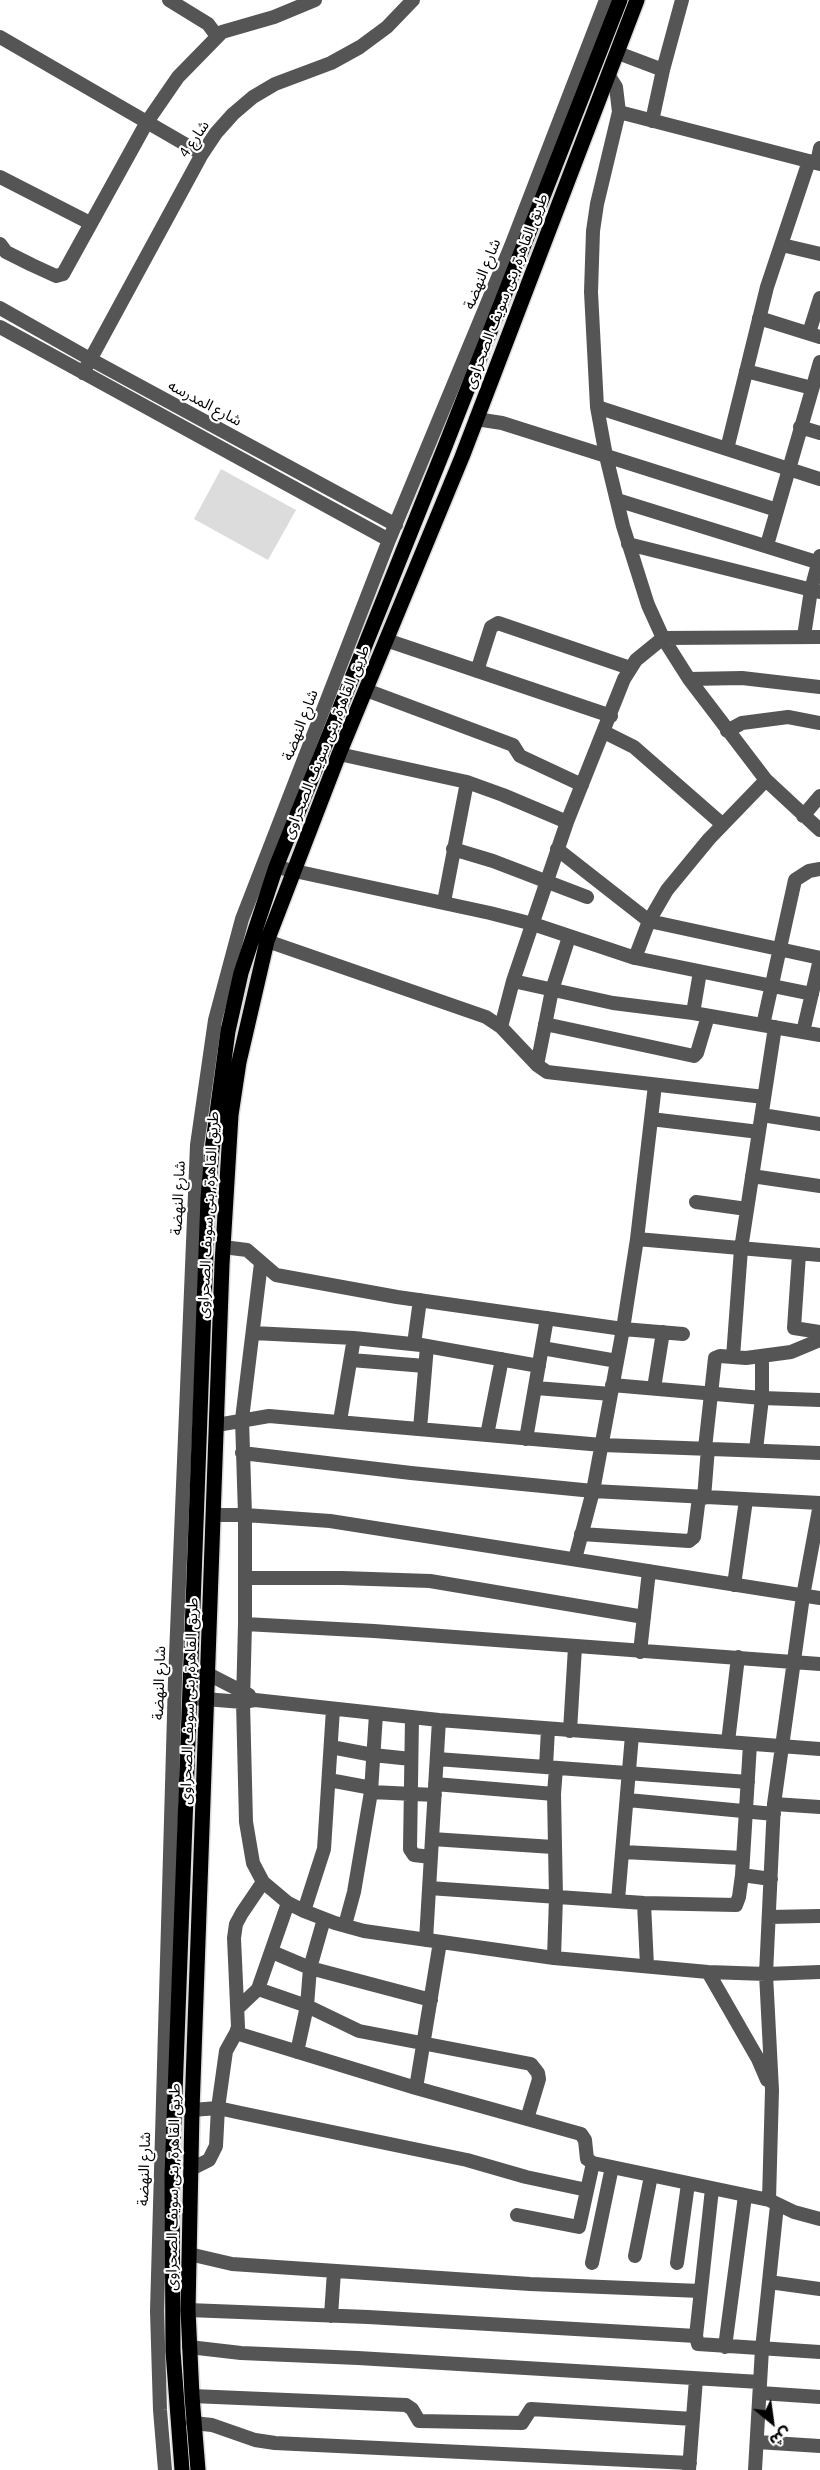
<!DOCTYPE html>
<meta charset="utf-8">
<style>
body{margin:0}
#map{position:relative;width:820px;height:2470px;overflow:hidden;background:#fff;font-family:Ubuntu,"Noto Sans Arabic",sans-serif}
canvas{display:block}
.north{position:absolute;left:742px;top:2392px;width:60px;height:60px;-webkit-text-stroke:4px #fff;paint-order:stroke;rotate:151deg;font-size:16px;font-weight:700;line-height:24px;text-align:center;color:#000}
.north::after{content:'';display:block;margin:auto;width:21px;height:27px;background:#000;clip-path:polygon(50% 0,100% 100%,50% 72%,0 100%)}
</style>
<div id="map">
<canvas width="820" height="2470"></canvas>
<div class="north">ش</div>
</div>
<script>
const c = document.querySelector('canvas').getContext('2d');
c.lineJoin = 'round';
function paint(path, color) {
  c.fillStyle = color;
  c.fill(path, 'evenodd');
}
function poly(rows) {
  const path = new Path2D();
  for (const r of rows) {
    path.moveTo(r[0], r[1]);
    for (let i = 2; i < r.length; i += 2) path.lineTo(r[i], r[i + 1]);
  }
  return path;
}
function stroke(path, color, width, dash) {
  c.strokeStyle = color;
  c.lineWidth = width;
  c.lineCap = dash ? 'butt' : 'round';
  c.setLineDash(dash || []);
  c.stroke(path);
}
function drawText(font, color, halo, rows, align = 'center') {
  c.font = font + ' Ubuntu,"Noto Sans Arabic",sans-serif';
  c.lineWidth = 4.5;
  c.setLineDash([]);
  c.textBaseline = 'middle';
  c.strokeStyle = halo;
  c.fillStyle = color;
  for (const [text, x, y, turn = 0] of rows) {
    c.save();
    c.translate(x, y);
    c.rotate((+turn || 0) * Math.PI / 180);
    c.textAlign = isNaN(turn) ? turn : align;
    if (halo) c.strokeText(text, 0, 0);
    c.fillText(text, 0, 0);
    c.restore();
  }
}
const green = poly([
 [221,469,296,510,268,560,194,519]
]);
const minor = poly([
 [169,0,208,24,217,36],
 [0,37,202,154],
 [618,53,663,70,652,121],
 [663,70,682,0],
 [609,76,616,87,619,112,597,204,593,231,591,292,597,407,606,456,623,526,648,605,663,638,689,679,766,780,820,830],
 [619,112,820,164],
 [817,163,820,148],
 [0,177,90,223],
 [0,244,6,252,32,265,56,276,63,274,147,122,178,77,222,32,274,17,315,0],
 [782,245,820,254],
 [0,308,90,359,396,525],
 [759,318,820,337],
 [0,327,389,540],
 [809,333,820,298],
 [746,371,812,388],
 [83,373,202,154,216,133,233,114,253,97,275,84,331,63,360,47,387,27,413,0],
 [597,407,820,479],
 [476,419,502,423,777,510],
 [800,427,820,433],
 [727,449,767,287,809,161],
 [617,500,820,563],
 [628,544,820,592],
 [767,545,820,362],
 [804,636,811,590,820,556],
 [386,640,611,716],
 [477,671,491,627,498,623,630,668],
 [689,679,742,678,820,687],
 [366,690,513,745,520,756,582,785],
 [727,731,742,723,788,717,820,723],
 [604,732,634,747,722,824],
 [339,754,467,782,503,795,567,822],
 [803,816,820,796],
 [453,849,493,861,587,897],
 [557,849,649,921,820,958],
 [276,867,490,913,533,924,635,958,649,921,667,890,709,839,766,780],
 [444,902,467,782],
 [267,941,486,1017,501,1027,537,1065,547,1072,764,1097],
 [635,958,812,994],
 [513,981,613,1003,693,1013,820,1035],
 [693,1013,700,972],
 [545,1024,694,1056,697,1053,708,1016],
 [763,1025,795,880,809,871,820,869],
 [501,1027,513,981,567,822,624,679,636,660,663,638,820,637],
 [803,1032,820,959],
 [537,1065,552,990,569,937],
 [762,1115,820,1124],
 [651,1119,759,1132],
 [752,1176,820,1186],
 [696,1202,747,1209],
 [637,1239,820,1255],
 [223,1247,247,1250,276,1275,397,1297,623,1329,683,1334],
 [799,1254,794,1328,820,1332],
 [261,1263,242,1419,245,1515,245,1624,243,1702,246,1822,253,1863,263,1882,288,1903,304,1911,335,1923,364,1931,554,1958,708,1972,766,1974,820,1972],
 [253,1333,354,1338,421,1345,539,1366],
 [414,1344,420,1300],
 [542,1348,617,1361],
 [733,1357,741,1249,775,1027],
 [351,1360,425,1366],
 [612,1385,762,1398,820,1400],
 [536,1388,611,1394],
 [654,1388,663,1332],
 [340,1421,354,1338],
 [217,1425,269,1416,602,1445,820,1453],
 [420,1429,427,1346],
 [487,1435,502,1359],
 [526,1439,547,1318],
 [705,1448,715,1358,720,1356,746,1358,791,1352,820,1340],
 [756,1450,762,1398,762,1356],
 [242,1453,411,1473,593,1491,820,1503],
 [704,1498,708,1448],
 [214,1515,245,1515,330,1521,820,1598],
 [581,1534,689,1541,694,1537,699,1497],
 [575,1559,593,1491,623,1329,637,1239,655,1085],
 [245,1578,342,1578,430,1581,644,1617],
 [734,1585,746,1500],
 [245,1624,374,1631,820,1664],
 [640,1652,649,1571],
 [192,1672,208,1674,249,1695],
 [191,1698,243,1702,255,1700,439,1720,820,1749],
 [412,1718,410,1849,414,1855,431,1857],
 [570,1731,575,1647],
 [728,1742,738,1657],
 [331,1747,373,1755,411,1759],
 [437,1759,748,1782],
 [546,1767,548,1729],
 [329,1780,372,1788],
 [435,1784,554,1794,556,1768],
 [371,1792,435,1795],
 [628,1800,774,1814],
 [774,1804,820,1807],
 [432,1839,553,1847],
 [623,1852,743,1858],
 [742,1875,771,1879],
 [429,1888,644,1903,736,1905,739,1897,742,1875,750,1744],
 [618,1900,632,1735],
 [644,1903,647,1966],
 [304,1911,324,1849,333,1709],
 [769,1917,820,1916],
 [345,1925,354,1892,371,1792,376,1714],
 [426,1940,439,1720],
 [272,1952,310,1968,431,2000],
 [554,1958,556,1897,554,1794],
 [708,1972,758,2059,767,2080],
 [258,1989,307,2006,359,2031,531,2064,538,2073,539,2079,527,2119],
 [238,2008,258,1989,288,1903],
 [236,2033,416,2088,581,2134,585,2140,587,2159,593,2163,769,2200,794,2212,820,2219],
 [297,2052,307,2006,310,1968,324,1919],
 [416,2088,440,1942],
 [192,2110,218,2108,241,2113,467,2160,526,2177,587,2190],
 [191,2169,209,2160,216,2146,218,2108,226,2051,236,2033,238,2027,234,1938,236,1924,242,1913,263,1882],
 [712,2189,696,2336,698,2344,820,2352],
 [769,2200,772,2090,766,1974,774,1804,803,1596,820,1504],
 [517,2215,579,2227,593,2163],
 [189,2254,232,2264,530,2284,700,2291],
 [635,2256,651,2176],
 [592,2263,612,2167],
 [677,2263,688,2184],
 [769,2282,820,2289],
 [188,2310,368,2317,696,2336],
 [331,2316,334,2271],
 [189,2347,241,2353,358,2358,760,2382],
 [725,2347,745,2196],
 [760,2393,820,2397],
 [192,2396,406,2405,412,2409,419,2421,522,2423,531,2409,693,2419],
 [193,2423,212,2425,255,2440,275,2443,690,2463],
 [757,2442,820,2446],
 [165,2470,160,2410,157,2311,175,1680,197,1145,215,1020,242,919,389,540,511,246,606,0],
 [689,2470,696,2379],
 [755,2470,762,2349,777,2205]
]);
const major = poly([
 [182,2470,173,2351,172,2175,208,1198,212,1150,228,1031,241,973,276,867,444,449,620,0],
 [198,2470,192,2396,188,2310,192,2110,222,1264,231,1115,239,1062,267,941,339,754,462,457,637,0]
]);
const streetNames = [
 ["شارع 4",194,139,-56],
 ["شارع النهضة",482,274,-68],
 ["طريق القاهرة, بنى سويف الصحراوى",506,291,-69],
 ["شارع المدرسه",205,403,28],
 ["شارع النهضة",300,725,-69],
 ["طريق القاهرة, بنى سويف الصحراوى",326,742,-68],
 ["شارع النهضة",178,1198,-87],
 ["طريق القاهرة, بنى سويف الصحراوى",208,1215,-87],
 ["شارع النهضة",159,1683,-88],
 ["طريق القاهرة, بنى سويف الصحراوى",189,1701,-88],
 ["شارع النهضة",144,2169,-88],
 ["طريق القاهرة, بنى سويف الصحراوى",173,2187,-89]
];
paint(green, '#dcdcdc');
stroke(major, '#dbdbdb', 18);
stroke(minor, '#555', 14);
stroke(major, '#000', 15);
drawText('15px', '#000', '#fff', streetNames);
</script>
